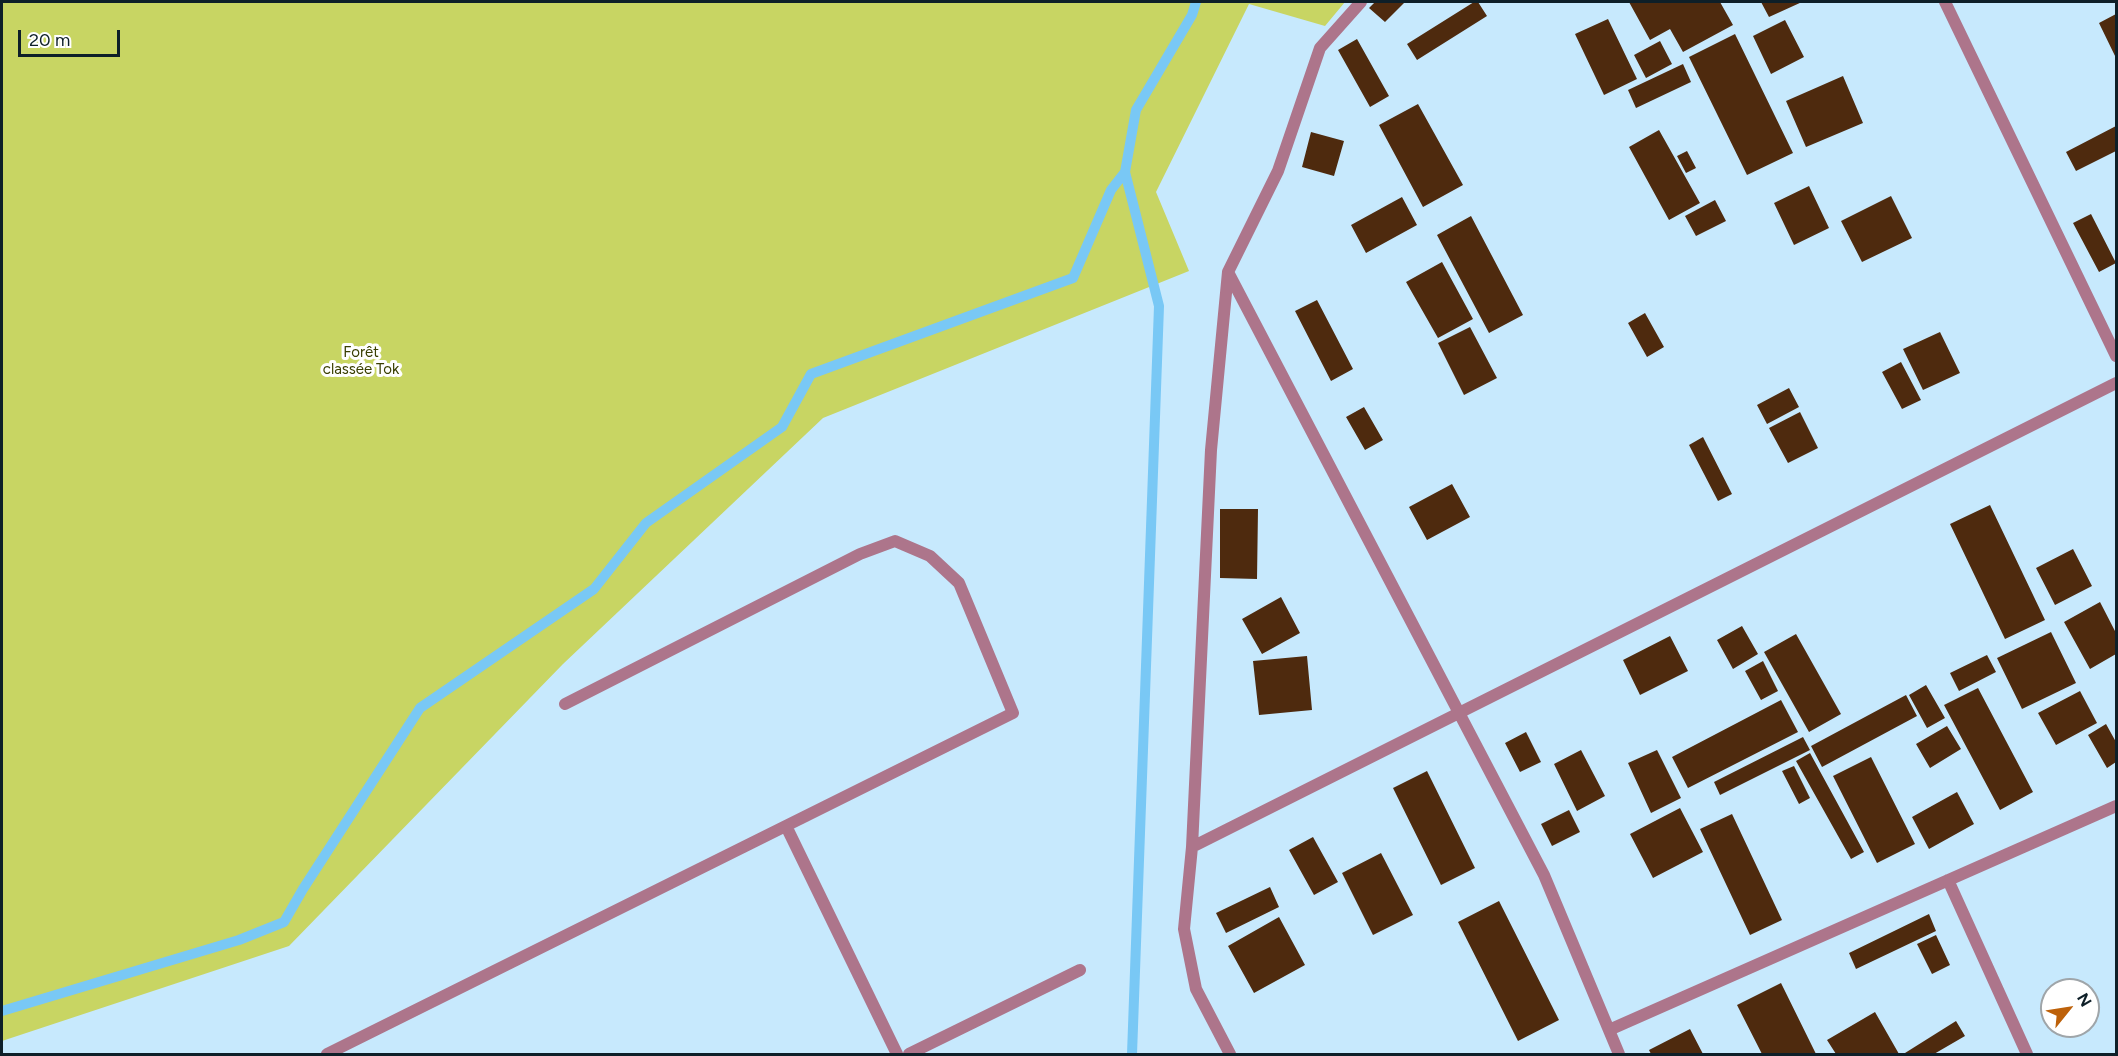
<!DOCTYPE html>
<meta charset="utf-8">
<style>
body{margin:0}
#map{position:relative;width:2118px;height:1056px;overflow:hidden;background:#c7e9fd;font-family:Figtree,sans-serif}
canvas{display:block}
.frame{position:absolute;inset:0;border:3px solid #0e1f28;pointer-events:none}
.north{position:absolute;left:2040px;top:978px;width:60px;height:60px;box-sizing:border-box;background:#fff;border:2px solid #9fa5a9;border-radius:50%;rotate:60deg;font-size:16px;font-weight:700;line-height:24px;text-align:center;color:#0e1f28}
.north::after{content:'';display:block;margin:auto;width:21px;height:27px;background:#bd610a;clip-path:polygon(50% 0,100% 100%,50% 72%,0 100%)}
.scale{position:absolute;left:18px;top:30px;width:102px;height:27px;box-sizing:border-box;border:3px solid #0e1f28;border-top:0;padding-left:8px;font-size:18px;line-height:21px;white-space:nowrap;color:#0e1f28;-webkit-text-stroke:4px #fff;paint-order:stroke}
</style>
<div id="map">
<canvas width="2118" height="1056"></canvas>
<div class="frame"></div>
<div class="north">N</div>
<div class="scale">20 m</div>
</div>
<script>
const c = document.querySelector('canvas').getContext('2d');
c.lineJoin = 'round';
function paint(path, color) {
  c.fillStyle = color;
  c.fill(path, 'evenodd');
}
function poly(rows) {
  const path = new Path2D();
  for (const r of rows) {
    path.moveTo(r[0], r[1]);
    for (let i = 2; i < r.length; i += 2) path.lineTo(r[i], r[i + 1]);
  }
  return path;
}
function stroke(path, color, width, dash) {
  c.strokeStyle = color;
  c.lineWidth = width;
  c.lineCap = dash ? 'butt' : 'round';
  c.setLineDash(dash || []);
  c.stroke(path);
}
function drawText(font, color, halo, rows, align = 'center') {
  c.font = font + ' Figtree,sans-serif';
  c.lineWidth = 6;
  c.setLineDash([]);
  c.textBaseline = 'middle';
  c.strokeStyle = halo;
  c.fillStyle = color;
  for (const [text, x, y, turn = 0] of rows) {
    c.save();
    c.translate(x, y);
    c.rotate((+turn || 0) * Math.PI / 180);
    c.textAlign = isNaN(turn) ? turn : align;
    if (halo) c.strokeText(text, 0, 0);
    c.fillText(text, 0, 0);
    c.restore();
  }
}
const green = poly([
 [2,2,1345,2,1325,26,1249,4,1156,192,1189,271,823,418,563,664,289,946,2,1041]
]);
const stream = poly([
 [1125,172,1159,306,1132,1054],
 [2,1011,239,940,284,922,303,889,420,708,594,589,646,523,782,427,811,374,1073,278,1111,190,1125,172,1136,110,1192,15,1196,2]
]);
const building = poly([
 [1375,2,1405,2,1385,22,1369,8],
 [1474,2,1478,2,1487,16,1417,60,1407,44],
 [1629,2,1720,2,1733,25,1683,52,1670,29,1650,40],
 [1761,2,1802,2,1769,17],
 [2116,14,2116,58,2099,23],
 [1608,19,1637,79,1604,95,1575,34],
 [1785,20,1804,57,1771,74,1753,36],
 [1735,34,1793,153,1747,175,1689,57],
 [1357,39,1389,96,1370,107,1338,50],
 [1660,41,1672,64,1646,78,1634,55],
 [1683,64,1691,82,1636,108,1628,90],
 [1843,76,1863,123,1806,147,1786,101],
 [1418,104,1463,185,1423,207,1379,125],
 [2116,126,2116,151,2076,171,2066,152],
 [1659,130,1700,203,1669,220,1629,147],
 [1311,132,1344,141,1334,176,1302,167],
 [1687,151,1696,168,1686,173,1677,156],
 [1809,186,1829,228,1794,245,1774,203],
 [1891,196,1912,238,1862,262,1841,221],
 [1402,197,1417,225,1366,253,1351,225],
 [1715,200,1726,221,1696,236,1685,216],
 [2091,214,2116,263,2099,272,2073,223],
 [1471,216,1523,315,1489,333,1437,235],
 [1442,262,1473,319,1438,338,1406,282],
 [1317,300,1353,369,1331,381,1295,311],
 [1645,313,1664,347,1647,357,1628,323],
 [1470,327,1497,378,1464,395,1438,343],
 [1940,332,1960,373,1923,390,1903,349],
 [1901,362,1921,400,1902,409,1882,372],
 [1789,388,1799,407,1767,424,1757,405],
 [1364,407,1383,440,1365,450,1346,417],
 [1800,412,1818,448,1788,463,1769,428],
 [1703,437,1732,494,1718,501,1689,445],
 [1452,484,1470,517,1427,540,1409,507],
 [1990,505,2045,620,2005,639,1950,524],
 [1220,509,1258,509,1257,579,1220,578],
 [2073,549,2092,586,2055,605,2036,568],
 [1281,597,1300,633,1262,654,1242,619],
 [2100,602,2116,633,2116,654,2090,669,2064,622],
 [1742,626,1758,654,1733,669,1717,640],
 [2051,632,2076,683,2022,709,1997,658],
 [1796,634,1841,714,1809,732,1764,652],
 [1670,636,1688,671,1640,695,1623,660],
 [1987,655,1996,672,1959,691,1950,673],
 [1307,656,1312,710,1259,715,1253,661],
 [1763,661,1778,691,1761,700,1745,671],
 [1926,685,1945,718,1927,728,1909,695],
 [1978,688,2033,792,2000,810,1944,705],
 [2080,691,2097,723,2056,745,2038,713],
 [1906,695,1917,716,1822,767,1811,746],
 [1781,700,1798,732,1688,788,1672,757],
 [2106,724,2116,742,2116,762,2107,768,2088,735],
 [1947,726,1961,749,1930,768,1916,744],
 [1526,732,1541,762,1520,772,1505,743],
 [1803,737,1810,750,1720,795,1714,782],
 [1581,750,1605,796,1577,811,1554,764],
 [1657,750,1681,798,1651,813,1628,763],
 [1810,753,1864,852,1851,859,1796,761],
 [1871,757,1915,844,1877,863,1833,776],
 [1794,766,1810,798,1799,804,1782,771],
 [1427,771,1475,868,1441,885,1393,788],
 [1957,792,1974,824,1929,849,1912,817],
 [1680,808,1703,852,1653,878,1630,834],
 [1569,810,1580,832,1552,846,1541,824],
 [1732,814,1782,920,1750,935,1700,829],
 [1313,837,1338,882,1314,895,1289,850],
 [1381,853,1413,915,1373,935,1342,873],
 [1270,887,1279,907,1226,933,1216,913],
 [1499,901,1559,1020,1518,1041,1458,922],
 [1929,914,1936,931,1856,969,1849,953],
 [1279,917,1305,965,1254,993,1228,946],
 [1936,935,1950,965,1932,974,1917,944],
 [1781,983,1816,1054,1762,1054,1737,1005],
 [1875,1012,1899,1054,1836,1054,1827,1040],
 [1956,1021,1965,1036,1934,1054,1906,1054,1905,1053],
 [1690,1029,1703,1054,1651,1054,1649,1050]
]);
const street = poly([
 [1945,2,2116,356],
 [1228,272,1544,875,1619,1054],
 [786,826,897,1054],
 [1192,847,2116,383],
 [1948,880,2027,1054],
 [1609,1030,2116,806],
 [327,1054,1013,713,959,583,930,556,895,541,860,554,565,704],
 [909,1054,1080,970],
 [1230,1054,1196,989,1184,929,1192,847,1211,450,1228,272,1278,171,1320,48,1361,2]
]);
const parkNames = [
 ["Forêt",361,353],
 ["classée Tok",361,370]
];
paint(green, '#c8d563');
stroke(stream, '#79c8f5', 10);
paint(building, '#4e2a0e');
stroke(street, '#ad758b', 12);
drawText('15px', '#393e00', '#fff', parkNames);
</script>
